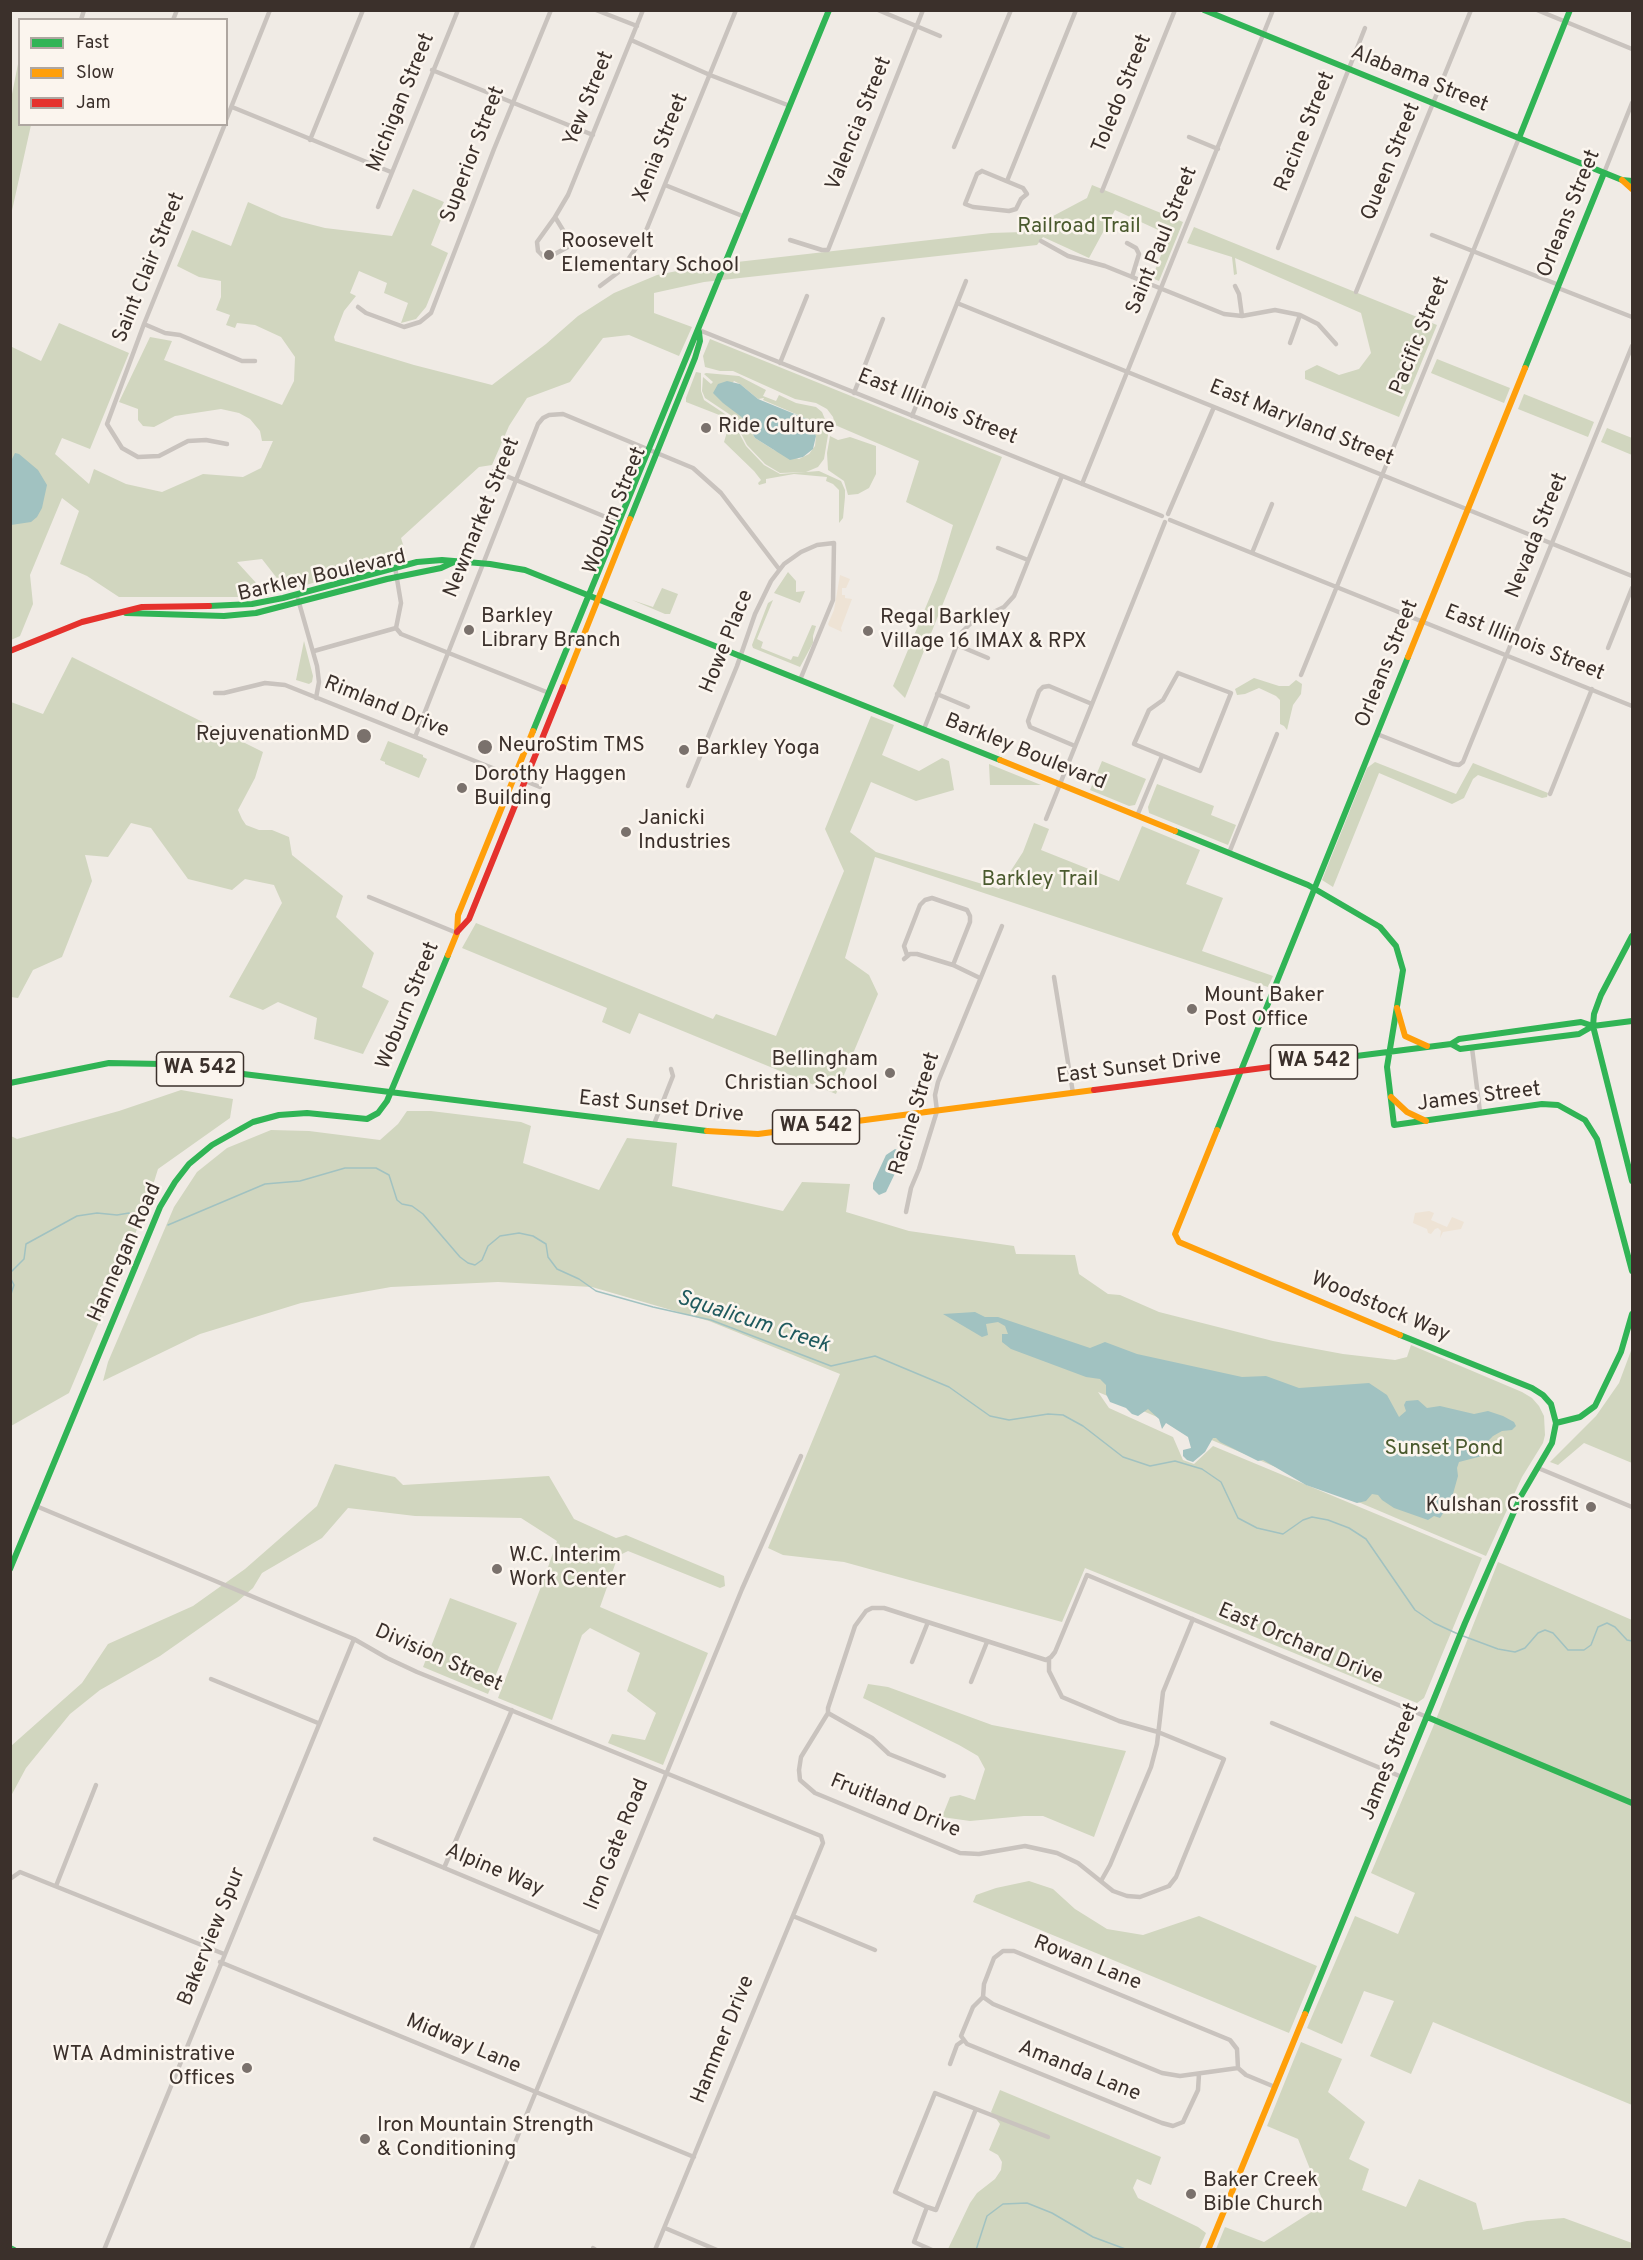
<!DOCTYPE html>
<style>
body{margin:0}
#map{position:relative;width:1643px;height:2260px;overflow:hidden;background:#f0ebe5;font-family:Overpass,sans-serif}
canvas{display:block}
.frame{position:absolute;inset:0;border:12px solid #3b302b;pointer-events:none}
.legend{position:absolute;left:18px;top:18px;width:210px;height:108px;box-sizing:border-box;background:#fbf5ee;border:2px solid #aea6a0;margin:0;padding:8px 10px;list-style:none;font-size:18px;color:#3b302b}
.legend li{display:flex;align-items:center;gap:12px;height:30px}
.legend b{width:30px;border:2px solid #aea6a0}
</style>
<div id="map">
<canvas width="1643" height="2260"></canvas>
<div class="frame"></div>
<ul class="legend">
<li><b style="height:8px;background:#30b455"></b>Fast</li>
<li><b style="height:8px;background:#ff9f0a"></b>Slow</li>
<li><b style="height:8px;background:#e5322d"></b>Jam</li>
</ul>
</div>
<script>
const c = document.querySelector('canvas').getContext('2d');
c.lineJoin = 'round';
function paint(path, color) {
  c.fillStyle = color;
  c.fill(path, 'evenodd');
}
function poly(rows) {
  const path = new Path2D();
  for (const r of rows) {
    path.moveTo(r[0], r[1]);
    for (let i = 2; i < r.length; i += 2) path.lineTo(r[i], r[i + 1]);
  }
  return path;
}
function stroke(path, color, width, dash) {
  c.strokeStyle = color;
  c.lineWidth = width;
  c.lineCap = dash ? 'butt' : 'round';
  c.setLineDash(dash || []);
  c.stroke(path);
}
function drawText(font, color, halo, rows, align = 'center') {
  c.font = font + ' Overpass,sans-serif';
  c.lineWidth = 5;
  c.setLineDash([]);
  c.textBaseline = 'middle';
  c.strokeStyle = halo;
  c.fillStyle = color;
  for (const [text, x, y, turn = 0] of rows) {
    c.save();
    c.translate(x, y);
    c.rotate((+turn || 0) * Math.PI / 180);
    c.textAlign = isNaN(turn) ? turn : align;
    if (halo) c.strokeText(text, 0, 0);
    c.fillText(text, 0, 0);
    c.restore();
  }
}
const green = poly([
 [19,59,20,124,31,125,11,215,11,99],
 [1092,185,1183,222,1159,281,1152,278,1169,235,1115,210,1089,258,1043,237,1037,245,704,282,654,293,654,313,692,327,679,356,629,335,603,338,570,382,527,398,509,426,492,465,479,467,401,538,406,554,287,591,262,559,237,562,269,597,119,597,87,576,60,564,79,511,62,498,30,575,33,604,20,636,11,640,10,346,41,361,59,323,129,353,90,449,62,438,55,454,89,484,94,469,126,484,162,492,203,474,243,477,261,468,273,441,262,441,260,431,250,419,239,413,221,409,175,416,154,427,143,426,138,420,138,409,119,402,150,337,172,341,164,360,282,405,294,381,295,357,281,337,255,325,237,323,235,328,226,325,230,315,216,310,221,297,221,281,199,277,177,266,192,230,231,246,248,202,282,217,325,228,392,236,413,189,444,202,440,210,444,212,431,245,448,253,426,307,416,319,401,323,408,303,384,293,387,283,359,271,350,293,356,296,344,311,334,337,335,341,414,365,492,385,546,344,578,316,614,293,657,275,702,266,991,233,1023,232,1087,198],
 [1194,227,1437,325,1399,417,1305,379,1305,371,1317,365,1339,375,1359,369,1371,353,1361,313,1235,258,1237,274,1234,275,1232,257,1187,243],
 [710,339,1002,457,905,698,893,686,937,580,953,525,906,502,919,461,835,425,833,417,827,409,816,403,795,399,733,371,720,371,705,367,703,356],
 [1437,359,1510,388,1504,403,1431,373],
 [696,372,701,373,701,391,704,400,731,418,746,446,764,465,780,474,819,471,841,481,845,490,845,497,843,518,839,523,839,490,833,484,826,481,827,477,794,474,766,479,766,483,759,485,758,483,761,480,754,471,724,442,730,422,727,418,686,402,686,398],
 [706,373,739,376,766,390,763,396,776,401,779,395,796,403,816,407,822,412,829,429,824,459,818,467,806,472,780,473,765,464,747,445,732,416,705,398,702,391,703,377,711,384,713,382,704,374],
 [734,381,740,384,758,399,764,398,763,400,803,417,816,436,815,446,809,454,799,459,774,450,755,438,744,419,720,399],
 [1524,394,1594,422,1588,437,1518,409],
 [1607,428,1632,438,1632,455,1601,442],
 [830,436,838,440,850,437,876,446,876,474,869,488,858,494,848,495,844,481,828,470,827,453],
 [788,572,796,581,796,592,805,591,800,603,774,593],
 [662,588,678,594,670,614,665,614,632,600,653,607],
 [773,600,757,639,763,642,761,648,791,660,793,656,798,657,812,625,816,626,813,636,813,643,800,667,753,648,752,645,768,603],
 [304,641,313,676,312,682,309,684,296,680],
 [72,657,263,752,255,778,238,810,242,819,246,825,259,830,272,830,289,837,292,855,343,896,336,917,374,953,362,987,389,1001,363,1054,314,1039,317,1018,278,1002,263,1010,229,997,282,903,274,885,245,879,232,890,188,879,151,828,131,823,108,857,85,855,92,881,62,957,33,970,18,998,11,997,11,702,43,714],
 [1254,678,1279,686,1289,686,1296,680,1302,684,1301,694,1293,705,1287,730,1284,726,1280,724,1280,700,1276,696,1259,688,1245,694,1237,695,1235,689],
 [871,716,894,725,882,755,919,771,942,758,949,761,954,790,916,801,871,782,850,832,876,852,999,889,1023,852,1034,823,1049,829,1041,850,1119,881,1142,826,1200,850,1186,884,1223,898,1202,951,1273,976,1268,987,875,857,845,958,869,975,878,994,836,1094,639,1013,630,1034,602,1022,607,1008,462,948,476,923,713,1019,716,1014,776,1036,844,871,825,829],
 [388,741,423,755,423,757,427,759,419,778,385,764,385,762,380,760],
 [1102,761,1146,779,1135,805,1129,806,1090,790],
 [1375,762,1456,794,1473,763,1548,793,1547,797,1542,798,1478,775,1473,779,1464,798,1452,804,1379,773,1333,887,1322,880,1367,768],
 [989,764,1041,785,990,785],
 [1157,784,1214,806,1211,815,1236,825,1228,845,1149,813,1148,807],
 [181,1090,233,1099,230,1118,158,1169,149,1198,127,1255,69,1393,11,1426,11,1136,17,1139,119,1111],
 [407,1111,431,1111,521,1122,531,1126,523,1163,599,1190,627,1138,677,1143,672,1186,783,1211,802,1182,850,1184,846,1212,909,1231,1014,1246,1016,1254,1075,1255,1079,1274,1108,1294,1120,1295,1159,1312,1273,1341,1343,1354,1395,1360,1407,1357,1411,1345,1522,1392,1532,1398,1539,1406,1544,1416,1545,1435,1543,1443,1522,1477,1486,1556,1098,1392,1109,1408,1173,1437,1183,1460,1194,1464,1213,1446,1482,1558,1424,1698,1417,1703,1085,1568,1062,1622,844,1562,783,1555,768,1548,840,1374,709,1321,592,1287,498,1282,391,1287,301,1303,200,1334,103,1381,108,1362,174,1207,197,1172,227,1148,271,1130,309,1131,380,1140,398,1124],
 [1632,1348,1632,1463,1584,1443,1558,1465,1550,1462,1596,1416,1619,1383],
 [335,1464,395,1477,403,1485,549,1476,574,1519,616,1538,626,1535,724,1576,725,1586,720,1588,628,1551,618,1556,600,1607,708,1653,663,1765,608,1743,612,1734,645,1740,656,1713,627,1691,640,1653,590,1628,582,1635,552,1720,498,1698,544,1579,557,1541,521,1518,415,1516,348,1508,322,1538,262,1573,253,1588,237,1602,160,1656,100,1690,70,1714,26,1768,11,1796,11,1746,82,1683,108,1644,193,1606,245,1569,317,1506],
 [1498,1562,1632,1620,1632,2105,1433,2022,1411,2074,1370,2056,1394,2001,1364,1991,1342,2044,1307,2028,1355,1916,1398,1934,1415,1893,1371,1873,1433,1727],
 [450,1598,517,1623,488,1694,423,1667],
 [868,1684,888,1687,992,1725,1126,1751,1094,1837,1043,1816,1024,1816,970,1821,942,1817,950,1797,960,1795,975,1800,985,1769,978,1756,959,1745,863,1698],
 [1029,1881,1053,1889,1075,1909,1107,1929,1143,1935,1199,1916,1317,1966,1289,2033,973,1902,976,1895,996,1888],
 [1301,2042,1342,2059,1328,2092,1365,2122,1349,2159,1369,2169,1362,2190,1406,2207,1419,2179,1476,2203,1483,2230,1527,2221,1564,2218,1632,2243,1632,2249,1216,2249,1225,2227,1264,2242,1324,2204,1298,2139,1267,2126],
 [1000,2090,1161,2157,1151,2185,1137,2179,1133,2188,1138,2198,1198,2227,1206,2233,1199,2249,948,2249,970,2203,977,2193,995,2179,1001,2170,1002,2162,998,2155,989,2150,1000,2124,991,2112]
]);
const plaza = poly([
 [840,575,850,579,846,588,842,588,842,595,845,595,845,598,852,599,841,628,842,632,829,626,828,624,834,610],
 [1429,1211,1434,1213,1431,1220,1447,1227,1452,1217,1464,1222,1461,1229,1443,1232,1440,1238,1441,1231,1438,1228,1435,1229,1431,1234,1428,1233,1427,1229,1413,1223,1415,1213]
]);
const water = poly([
 [727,381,740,384,758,399,807,419,816,436,813,449,803,457,790,460,755,438,744,419,723,403,713,393,718,384],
 [15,453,19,454,38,470,47,485,42,508,37,517,31,522,11,525,11,474,12,459],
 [895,1149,902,1152,902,1159,886,1192,879,1195,873,1189,873,1183,886,1155],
 [975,1312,985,1317,998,1317,1090,1348,1105,1342,1137,1354,1242,1377,1266,1376,1299,1388,1369,1383,1387,1395,1399,1417,1406,1411,1404,1405,1406,1401,1418,1400,1427,1408,1440,1406,1474,1414,1488,1411,1503,1416,1514,1422,1516,1426,1512,1430,1502,1431,1493,1436,1487,1442,1486,1455,1459,1462,1457,1468,1458,1476,1451,1501,1440,1518,1434,1516,1428,1520,1394,1508,1382,1500,1378,1495,1372,1494,1366,1501,1357,1503,1306,1485,1263,1460,1258,1461,1220,1442,1216,1438,1213,1438,1205,1452,1193,1462,1187,1460,1183,1456,1183,1450,1191,1448,1188,1437,1166,1423,1162,1429,1159,1419,1148,1409,1138,1416,1132,1414,1126,1408,1110,1402,1106,1394,1106,1385,1100,1379,1086,1377,1011,1349,1002,1342,1002,1334,1008,1334,1005,1326,998,1322,986,1324,988,1335,982,1337,943,1314]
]);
const stream = poly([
 [168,1225,265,1184,300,1181,345,1168,376,1168,389,1175,397,1200,402,1204,412,1206,423,1214,460,1257,468,1263,475,1265,482,1260,488,1246,500,1236,519,1233,533,1236,546,1244,548,1257,557,1269,579,1279,596,1291,653,1307,711,1320,831,1366,875,1356,949,1387,990,1416,1009,1420,1048,1414,1063,1415,1083,1426,1123,1457,1150,1466,1175,1461,1202,1469,1221,1482,1238,1518,1257,1528,1283,1534,1303,1520,1312,1517,1328,1520,1349,1528,1366,1539,1415,1610,1434,1623,1458,1634],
 [10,1273,24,1259,26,1244,77,1216,97,1213,117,1215,129,1213,135,1219,142,1221],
 [10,1277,14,1285,10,1297],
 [1463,1636,1498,1649,1515,1652,1525,1648,1538,1633,1545,1630,1553,1633,1568,1650,1584,1650,1591,1645,1598,1627,1607,1623,1615,1627,1627,1640,1632,1641],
 [976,2250,987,2216,1003,2204,1027,2203,1052,2213,1093,2237,1128,2250]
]);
const street = poly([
 [596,10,637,26],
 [878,10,940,36],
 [1537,10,1632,49],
 [81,20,84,10],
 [173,20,177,10],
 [631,40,710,75,790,106],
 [432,70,593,135],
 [232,107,391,172],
 [226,120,270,10],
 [225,124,144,324,107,424,122,448,138,457,159,456,188,441,206,440,227,444],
 [1189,137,1218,149],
 [310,140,363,10],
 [954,147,1011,10],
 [982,171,1023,188,1027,194,1021,199,1016,209,1009,211,973,207,965,204,977,174,982,171],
 [1604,173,1632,103],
 [1007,181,1076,10],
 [665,185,745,217],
 [1102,191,1175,10],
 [378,207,458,10],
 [555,217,537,242,538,251,544,257,549,257,568,247,569,240,555,217,568,195,643,10],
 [1432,235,1559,285],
 [790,240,822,250,828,250,923,10],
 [1041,241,1068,256,1105,266,1224,314,1242,316,1275,310,1300,315,1318,324,1336,344],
 [1127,243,1136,248,1139,254,1132,277],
 [1278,248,1365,28],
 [600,286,620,271,643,238,736,10],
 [1235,286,1239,294,1242,316],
 [1558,288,1632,317],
 [1356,292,1471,10],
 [957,303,1632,576],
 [358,307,366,313,404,327,420,322,431,313,494,149,551,10],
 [144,324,165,333,180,335,242,361,255,361],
 [699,330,1162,516],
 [1290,343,1300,315],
 [780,363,807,296],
 [854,393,883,319],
 [912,416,966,281],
 [494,471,618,522],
 [1082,484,1273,10],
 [1168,514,1214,407],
 [1170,520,1632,706],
 [998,548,1028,560],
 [1252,553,1272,504],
 [395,567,401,603,396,628,401,634,549,693],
 [298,599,317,666,319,682,316,698],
 [957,645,988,658],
 [1608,648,1632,588],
 [314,651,396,628],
 [1178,673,1231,693,1200,771,1134,744,1149,710,1163,700,1178,673],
 [1301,675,1519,138],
 [215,693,224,693,265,683,285,685,540,787],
 [937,694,968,707],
 [924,729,962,632,971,623,1004,607,1014,596,1062,476],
 [1377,734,1453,764,1459,765,1463,762,1632,346],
 [415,737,538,424,543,418,549,415,563,414,693,468,721,493,779,569],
 [1075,746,1030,727,1028,721,1039,691,1043,687,1049,686,1092,704],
 [688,786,737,666,755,614,771,581,784,564,801,552,817,545,834,543,833,600,800,680],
 [1550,794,1592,689],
 [1137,816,1162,756],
 [1046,819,1165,522],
 [1229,853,1277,734],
 [369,897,457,933],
 [907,955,904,946,920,905,925,900,932,898,967,910,970,916,970,922,953,965],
 [904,959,910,954,917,954,953,965,980,978],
 [1054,977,1073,1093],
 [1472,1048,1480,1112],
 [654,1124,673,1076,671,1069],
 [906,1212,911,1188,919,1169,937,1111,935,1095,938,1082,1002,926],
 [1538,1468,1632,1507],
 [36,1506,354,1639,387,1658,417,1672,821,1836,823,1843,655,2250],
 [1049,1659,1049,1671,1062,1697,1119,1721,1158,1732,1224,1759,1176,1877,1169,1886,1140,1897,1127,1896,1113,1891,1078,1863,1057,1853,1025,1846,979,1854,960,1853,815,1793,800,1780,799,1770,801,1757,828,1713,828,1708,855,1626,866,1611,872,1608,884,1608,1046,1660,1051,1657,1055,1652,1087,1575,1427,1717],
 [912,1662,928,1622],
 [211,1679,318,1723],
 [971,1682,987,1642],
 [828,1713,872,1738,889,1754,944,1776],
 [1272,1723,1402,1777],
 [375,1839,600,1933],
 [444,1868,512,1710],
 [10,1879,20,1872,224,1954],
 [1101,1881,1110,1865,1151,1767,1157,1744,1163,1692,1193,1619],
 [56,1886,96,1785],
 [793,1916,875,1950],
 [220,1962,694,2157],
 [983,1997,984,1984,994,1958,1003,1951,1014,1951,1230,2040,1237,2049,1238,2068,1246,2075,1275,2087],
 [983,1997,973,2007,961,2036,967,2044,1162,2123,1173,2126,1183,2122,1198,2090,1199,2074],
 [983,1997,993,2004,1162,2073,1180,2076,1238,2068],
 [950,2064,957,2045,964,2040],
 [976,2109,1048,2137],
 [927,2207,895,2192,935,2093,976,2109,936,2210,927,2207,914,2242,932,2250],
 [665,2228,717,2250],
 [593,2248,596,2250],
 [104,2250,354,1639],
 [471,2250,742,1589,801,1456]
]);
const fast = poly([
 [1204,10,1622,180,1632,181],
 [1519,138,1570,10],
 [1525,368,1604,173],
 [630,519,695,358,700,341,699,332],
 [209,606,252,604,283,598,417,562,442,560,490,564,525,570,1000,760],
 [126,613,224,616,256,613,387,579,441,568,454,562],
 [533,731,829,10],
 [1175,831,1308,885,1380,927,1396,946,1403,970,1387,1067,1394,1125,1542,1104,1558,1105,1585,1120,1597,1139,1632,1271],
 [1632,936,1601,995,1594,1014,1593,1026,1632,1181],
 [1451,1044,1460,1049,1579,1034,1593,1026],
 [1309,1062,1451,1044,1459,1039,1581,1022,1593,1026,1632,1021],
 [10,1083,109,1063,162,1064,707,1131],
 [1217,1130,1408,657],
 [1556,1423,1580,1417,1595,1406,1621,1352,1632,1314],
 [10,1569,160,1207,175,1182,189,1164,212,1145,253,1122,279,1115,307,1113,367,1119,378,1113,387,1101,448,955],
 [1427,1717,1632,1803],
 [1305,2014,1465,1623,1521,1496,1552,1443,1556,1423,1551,1404,1543,1395,1532,1388,1400,1335],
 [10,2248,14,2250]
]);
const slow = poly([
 [1622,180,1632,189],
 [1408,657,1525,368],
 [563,687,630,519],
 [1000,760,1175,831],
 [448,955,457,933,458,915,533,731],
 [1397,1008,1405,1036,1427,1046],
 [1391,1097,1407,1112,1426,1121],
 [1217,1130,1175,1234,1179,1242,1400,1335],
 [707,1131,758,1134,1094,1090],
 [1208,2250,1305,2014]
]);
const jam = poly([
 [10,651,82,622,142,607,209,606],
 [457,932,469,919,563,687],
 [1094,1090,1309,1062]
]);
const markers = [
 [549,255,6,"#7a716c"],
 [706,428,6,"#7a716c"],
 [469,630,6,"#7a716c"],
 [868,631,6,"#7a716c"],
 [364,736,8,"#7a716c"],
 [485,747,8,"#7a716c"],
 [684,750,6,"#7a716c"],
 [462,788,6,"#7a716c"],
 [626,832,6,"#7a716c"],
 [1192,1009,6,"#7a716c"],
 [890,1073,6,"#7a716c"],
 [1591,1507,6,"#7a716c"],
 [497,1569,6,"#7a716c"],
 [247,2068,6,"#7a716c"],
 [365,2139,6,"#7a716c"],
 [1191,2194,6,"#7a716c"]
];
const shields = [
 [1314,1062,87],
 [200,1069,87],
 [816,1127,87]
];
const shieldNames = [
 ["WA 542",1314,1062],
 ["WA 542",200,1069],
 ["WA 542",816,1127]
];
const streetNames = [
 ["Alabama Street",1419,80,22],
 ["Toledo Street",1123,94,-68],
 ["Yew Street",590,99,-68],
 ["Michigan Street",402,103,-68],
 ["Valencia Street",860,124,-68],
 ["Racine Street",1306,132,-68],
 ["Xenia Street",662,148,-68],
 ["Superior Street",474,155,-69],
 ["Queen Street",1392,162,-68],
 ["Orleans Street",1570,214,-68],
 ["Saint Paul Street",1163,241,-68],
 ["Saint Clair Street",150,268,-68],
 ["Pacific Street",1421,336,-68],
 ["East Illinois Street",937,408,22],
 ["East Maryland Street",1301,424,22],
 ["Woburn Street",616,511,-68],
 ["Newmarket Street",483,518,-68],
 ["Nevada Street",1538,536,-68],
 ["Barkley Boulevard",322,577,-13],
 ["Howe Place",728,642,-68],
 ["East Illinois Street",1524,644,22],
 ["Orleans Street",1388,664,-68],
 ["Rimland Drive",386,708,22],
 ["Barkley Boulevard",1025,753,22],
 ["Woburn Street",409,1006,-68],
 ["East Sunset Drive",1139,1068,-7],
 ["James Street",1479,1098,-7],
 ["East Sunset Drive",661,1108,6],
 ["Racine Street",916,1114,-73],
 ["Hannegan Road",126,1253,-66],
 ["Woodstock Way",1380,1308,23],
 ["East Orchard Drive",1300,1645,23],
 ["Division Street",438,1659,24],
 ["James Street",1391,1762,-68],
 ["Fruitland Drive",895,1807,22],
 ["Iron Gate Road",618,1845,-68],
 ["Alpine Way",494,1871,23],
 ["Bakerview Spur",213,1937,-68],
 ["Rowan Lane",1087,1964,22],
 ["Hammer Drive",724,2040,-68],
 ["Midway Lane",463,2045,23],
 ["Amanda Lane",1079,2072,22]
];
const parkNames = [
 ["Railroad Trail",1079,228],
 ["Barkley Trail",1040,881],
 ["Sunset Pond",1444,1450]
];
const poiNames = [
 ["Roosevelt",561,243],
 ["Elementary School",561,267],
 ["Ride Culture",718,428],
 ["Barkley",481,618],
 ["Library Branch",481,642],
 ["Regal Barkley",880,619],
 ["Village 16 IMAX & RPX",880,643],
 ["RejuvenationMD",350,736,"right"],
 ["NeuroStim TMS",498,747],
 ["Barkley Yoga",696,750],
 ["Dorothy Haggen",474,776],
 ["Building",474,800],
 ["Janicki",638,820],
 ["Industries",638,844],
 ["Mount Baker",1204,997],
 ["Post Office",1204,1021],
 ["Bellingham",878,1061,"right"],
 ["Christian School",878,1085,"right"],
 ["Kulshan Crossfit",1579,1507,"right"],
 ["W.C. Interim",509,1557],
 ["Work Center",509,1581],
 ["WTA Administrative",235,2056,"right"],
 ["Offices",235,2080,"right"],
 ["Iron Mountain Strength",377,2127],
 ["& Conditioning",377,2151],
 ["Baker Creek",1203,2182],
 ["Bible Church",1203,2206]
];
const waterNames = [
 ["Squalicum Creek",753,1323,18]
];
paint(green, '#d1d6bf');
paint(plaza, '#eee3d5');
paint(water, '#a1c2c1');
stroke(stream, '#a1c2c1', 1.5);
stroke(street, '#c9c3be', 4.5);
stroke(fast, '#30b455', 6);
stroke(slow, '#ff9f0a', 6);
stroke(jam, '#e5322d', 6);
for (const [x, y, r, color] of markers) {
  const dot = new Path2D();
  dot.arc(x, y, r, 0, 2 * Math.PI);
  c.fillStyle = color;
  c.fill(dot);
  stroke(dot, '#fbf5ee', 2);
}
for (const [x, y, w] of shields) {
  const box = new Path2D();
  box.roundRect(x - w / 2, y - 17, w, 34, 4.5);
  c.fillStyle = '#fbf5ee';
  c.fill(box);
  stroke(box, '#3b302b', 1.5);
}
drawText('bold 20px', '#3b302b', null, shieldNames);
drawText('21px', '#3b302b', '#fbf5ee', streetNames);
drawText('21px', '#4a5a2e', '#fbf5ee', parkNames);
drawText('21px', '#3b302b', '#fbf5ee', poiNames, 'left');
drawText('italic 22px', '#1f5a5e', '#fbf5ee', waterNames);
</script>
